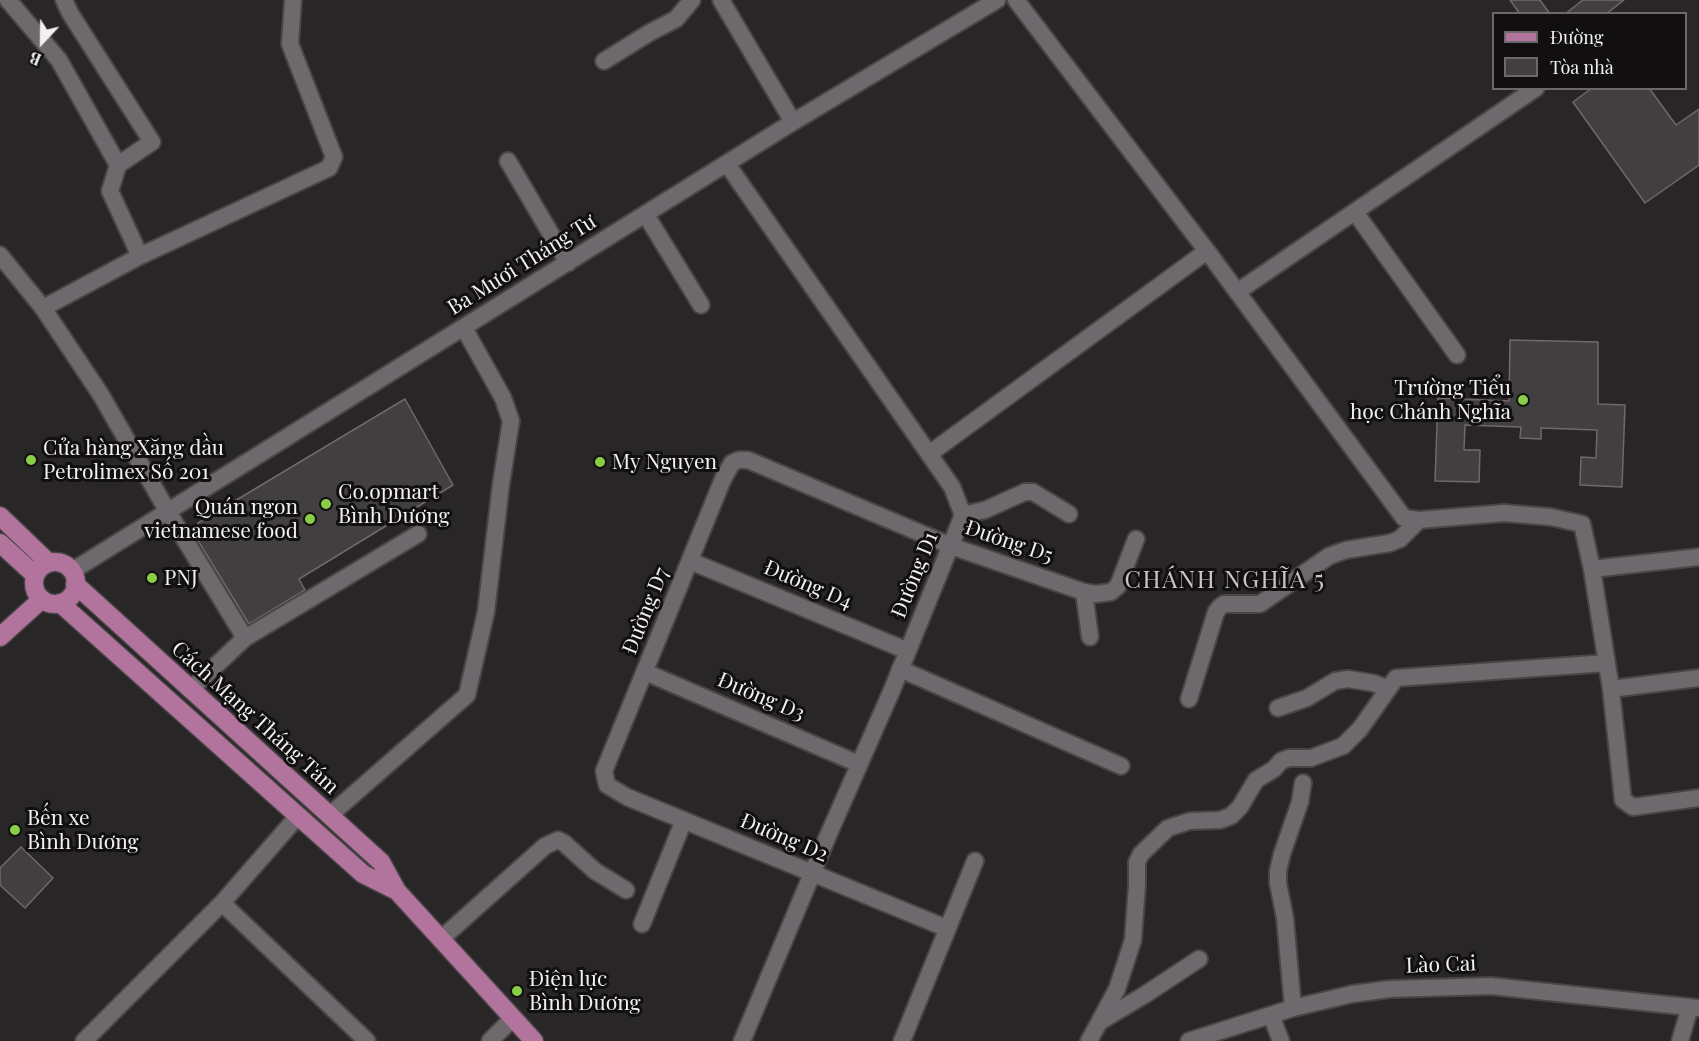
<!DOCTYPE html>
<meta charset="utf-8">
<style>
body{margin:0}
#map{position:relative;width:1699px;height:1041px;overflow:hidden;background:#292628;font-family:"Playfair Display",serif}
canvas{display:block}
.legend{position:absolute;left:1492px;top:12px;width:195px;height:78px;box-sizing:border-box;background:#110f10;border:2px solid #6b696a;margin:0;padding:8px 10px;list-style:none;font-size:18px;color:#f2f0f1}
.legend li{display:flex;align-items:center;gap:12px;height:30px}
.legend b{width:30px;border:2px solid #6b696a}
.north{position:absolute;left:12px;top:12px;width:60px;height:60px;-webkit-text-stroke:4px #110f10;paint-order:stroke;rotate:202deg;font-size:16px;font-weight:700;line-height:24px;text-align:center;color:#f2f0f1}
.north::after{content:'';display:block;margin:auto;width:21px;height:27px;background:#f2f0f1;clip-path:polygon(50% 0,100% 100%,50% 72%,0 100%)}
</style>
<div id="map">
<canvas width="1699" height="1041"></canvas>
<ul class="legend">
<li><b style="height:8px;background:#b2749c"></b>Đường</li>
<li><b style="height:16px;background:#423f41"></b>Tòa nhà</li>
</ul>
<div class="north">B</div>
</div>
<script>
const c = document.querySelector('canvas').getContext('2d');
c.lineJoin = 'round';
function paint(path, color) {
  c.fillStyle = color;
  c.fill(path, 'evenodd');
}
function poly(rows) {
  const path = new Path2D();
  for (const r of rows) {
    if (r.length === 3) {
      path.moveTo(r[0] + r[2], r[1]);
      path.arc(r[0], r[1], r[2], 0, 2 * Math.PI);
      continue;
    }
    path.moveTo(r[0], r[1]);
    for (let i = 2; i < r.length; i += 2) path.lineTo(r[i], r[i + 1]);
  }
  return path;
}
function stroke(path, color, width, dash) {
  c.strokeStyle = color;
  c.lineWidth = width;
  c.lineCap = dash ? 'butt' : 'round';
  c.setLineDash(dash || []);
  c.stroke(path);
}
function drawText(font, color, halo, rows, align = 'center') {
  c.font = font + ' "Playfair Display",serif';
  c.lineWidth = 6;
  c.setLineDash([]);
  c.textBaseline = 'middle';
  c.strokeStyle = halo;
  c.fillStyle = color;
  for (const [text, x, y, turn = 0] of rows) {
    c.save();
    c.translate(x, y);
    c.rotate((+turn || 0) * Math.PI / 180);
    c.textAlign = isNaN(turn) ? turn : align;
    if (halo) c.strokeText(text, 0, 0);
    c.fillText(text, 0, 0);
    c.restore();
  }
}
const building = poly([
 [1510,0,1540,0,1550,14,1520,14,1510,0],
 [1583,0,1624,0,1606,14,1565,14,1583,0],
 [1592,88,1649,88,1676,125,1699,109,1699,165,1645,203,1573,102,1592,88],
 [1510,340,1598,342,1598,404,1625,405,1622,487,1580,485,1581,457,1596,458,1597,430,1541,428,1541,439,1520,438,1521,427,1465,425,1464,450,1480,450,1479,482,1435,481,1438,398,1509,401,1510,340],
 [405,399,453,485,299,579,305,590,249,624,194,534,198,523,405,399],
 [21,847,53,878,25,908,0,885,0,868,21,847]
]);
const minor = poly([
 [8,0,59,60,118,165,110,191,140,256],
 [64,0,70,13,152,142,118,165],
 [721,0,793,122],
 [1016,0,1213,259,1404,518,1419,520,1504,513,1551,517,1582,524,1592,569],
 [604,61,649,33,676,19,692,0],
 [508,161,568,263],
 [727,164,952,487,963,515,892,690,827,838,742,1041],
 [1355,212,1457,355],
 [646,215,701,305],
 [0,255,43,308,101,395,168,512,245,638,191,689],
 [1237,292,1536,88],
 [43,308,140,256,329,168,334,157,290,44,293,0],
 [929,454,1207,251],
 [963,515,985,510,1025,492,1033,492,1069,514],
 [690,561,908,651],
 [72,571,793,122,997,0],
 [1084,592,1090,637],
 [245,638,418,534],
 [900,669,1121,766],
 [645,672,859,764],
 [1699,678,1611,689,1623,800,1633,807,1699,798],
 [1611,689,1592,569,1699,557],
 [1189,699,1216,612,1220,607,1224,604,1260,604,1329,556,1346,550,1390,543,1400,539,1419,520],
 [1278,708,1307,698,1335,681,1348,679,1373,683,1387,688],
 [330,815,467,695,486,612,501,484,511,421,503,398,464,328],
 [222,903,367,1041],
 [642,924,684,820],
 [946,928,627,797,607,785,604,771,723,479,732,463,739,460,748,460,951,546,1084,592,1096,594,1111,592,1118,586,1136,539],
 [441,939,545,846,558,840,564,843,595,871,626,890],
 [1293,1008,1285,918,1278,883,1278,871,1282,854,1300,802,1303,783],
 [1271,1015,1281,1041],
 [1101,1021,1146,994,1199,959],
 [84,1041,222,903,298,816],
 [490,1041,513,1018],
 [902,1041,975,861],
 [1089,1041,1117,989,1133,940,1137,885,1137,862,1141,854,1168,828,1190,821,1220,820,1231,816,1240,807,1256,780,1274,769,1281,761,1289,758,1311,758,1343,746,1360,729,1396,678,1607,663],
 [1189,1041,1293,1008,1352,994,1390,989,1491,986,1699,1008],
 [1680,1041,1690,1007]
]);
const major = poly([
 [0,516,49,563],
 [0,543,35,575],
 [55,583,21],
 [75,584,381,862,397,891,534,1041],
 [60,603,363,874,397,891],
 [0,637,42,599]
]);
const markers = [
 [1523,400,6,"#8ace47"],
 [31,460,6,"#8ace47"],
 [600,462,6,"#8ace47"],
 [326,504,6,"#8ace47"],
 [310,519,6,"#8ace47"],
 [152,578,6,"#8ace47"],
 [15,830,6,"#8ace47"],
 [517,991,6,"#8ace47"]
];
const streetNames = [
 ["Ba Mươi Tháng Tư",522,265,-32],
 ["Đường D5",1009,542,19],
 ["Đường D1",915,575,-68],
 ["Đường D4",808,585,23],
 ["Đường D7",646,611,-68],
 ["Đường D3",761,697,23],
 ["Cách Mạng Tháng Tám",255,718,42],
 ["Đường D2",784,838,23],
 ["Lào Cai",1441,965,-2]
];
const poiNames = [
 ["Trường Tiểu",1511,388,"right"],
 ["học Chánh Nghĩa",1511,412,"right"],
 ["Cửa hàng Xăng dầu",43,448],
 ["Petrolimex Số 201",43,472],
 ["My Nguyen",612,462],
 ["Co.opmart",338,492],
 ["Bình Dương",338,516],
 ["Quán ngon",298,507,"right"],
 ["vietnamese food",298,531,"right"],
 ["PNJ",164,578],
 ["Bến xe",27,818],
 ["Bình Dương",27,842],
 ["Điện lực",529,979],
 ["Bình Dương",529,1003]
];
const quarterNames = [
 ["CHÁNH NGHĨA 5",1225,581]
];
paint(building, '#423f41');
stroke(building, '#6e6a6c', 1.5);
stroke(minor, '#484547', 20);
stroke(major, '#484547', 21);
stroke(minor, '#6d696c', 16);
stroke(major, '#b2749c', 18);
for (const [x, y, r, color] of markers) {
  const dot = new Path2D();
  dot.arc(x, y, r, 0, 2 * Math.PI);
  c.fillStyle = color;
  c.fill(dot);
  stroke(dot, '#110f10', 2);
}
drawText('21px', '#f2f0f1', '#110f10', streetNames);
drawText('21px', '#f2f0f1', '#110f10', poiNames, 'left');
c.letterSpacing = '1.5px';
drawText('24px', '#cac6c8', '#110f10', quarterNames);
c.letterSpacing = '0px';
</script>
